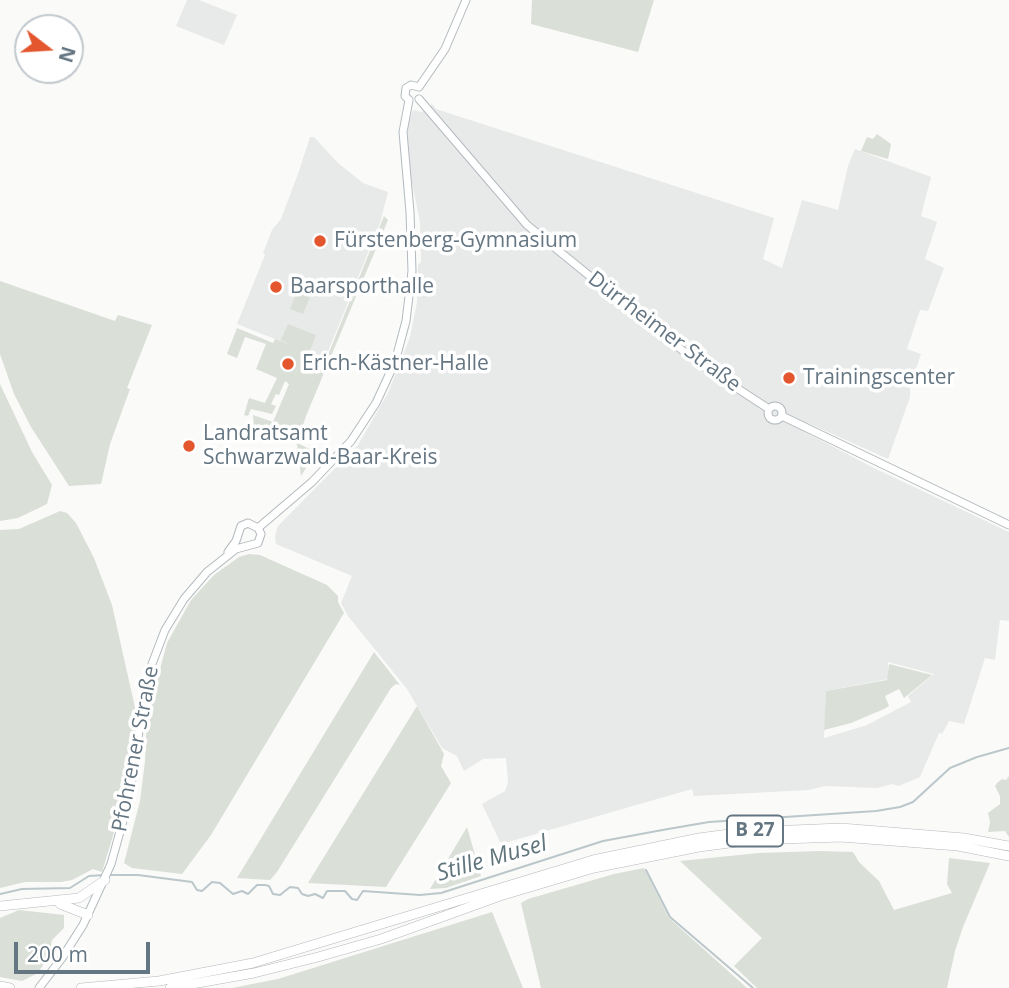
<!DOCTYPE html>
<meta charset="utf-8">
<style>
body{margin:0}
#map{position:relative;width:1009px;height:988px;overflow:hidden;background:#fafaf8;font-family:"Open Sans",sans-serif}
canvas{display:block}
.north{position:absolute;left:14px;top:14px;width:70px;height:70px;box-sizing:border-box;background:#fff;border:2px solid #c1c8cd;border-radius:50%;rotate:107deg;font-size:19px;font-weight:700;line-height:28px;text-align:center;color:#657683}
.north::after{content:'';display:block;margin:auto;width:24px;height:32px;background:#e4572e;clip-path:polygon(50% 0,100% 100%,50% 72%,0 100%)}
.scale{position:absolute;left:14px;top:942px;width:136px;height:32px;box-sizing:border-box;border:4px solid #657683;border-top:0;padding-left:9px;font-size:21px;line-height:24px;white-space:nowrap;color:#657683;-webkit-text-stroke:5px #fff;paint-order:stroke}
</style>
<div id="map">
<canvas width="1009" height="988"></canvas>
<div class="north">N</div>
<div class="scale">200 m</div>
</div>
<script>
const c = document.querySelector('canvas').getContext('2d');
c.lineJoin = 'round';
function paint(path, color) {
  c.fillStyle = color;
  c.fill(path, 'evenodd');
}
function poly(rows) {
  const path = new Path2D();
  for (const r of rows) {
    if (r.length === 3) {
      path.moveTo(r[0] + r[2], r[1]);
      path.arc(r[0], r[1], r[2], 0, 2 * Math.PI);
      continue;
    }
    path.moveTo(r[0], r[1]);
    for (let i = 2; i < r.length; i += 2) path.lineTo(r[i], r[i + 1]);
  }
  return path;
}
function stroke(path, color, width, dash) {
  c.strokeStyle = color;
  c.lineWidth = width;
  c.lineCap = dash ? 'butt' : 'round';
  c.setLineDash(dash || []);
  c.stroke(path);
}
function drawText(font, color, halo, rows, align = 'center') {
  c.font = font + ' "Open Sans",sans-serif';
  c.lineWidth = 7;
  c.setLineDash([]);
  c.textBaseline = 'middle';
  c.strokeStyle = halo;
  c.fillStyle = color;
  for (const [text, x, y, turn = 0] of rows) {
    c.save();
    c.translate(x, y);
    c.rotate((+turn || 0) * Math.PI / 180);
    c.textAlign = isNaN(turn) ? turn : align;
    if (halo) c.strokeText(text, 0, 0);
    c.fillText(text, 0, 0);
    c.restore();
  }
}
const built = poly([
 [187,0,199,0,237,15,224,45,176,26],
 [432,104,436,109,774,218,763,259,782,268,802,200,838,210,848,166,855,149,931,177,921,216,937,222,925,259,944,268,928,311,920,310,907,349,921,354,910,387,910,397,888,459,808,423,801,430,874,468,1009,532,1009,621,1000,620,995,660,985,658,964,724,949,721,942,734,939,733,920,777,899,786,892,784,877,788,825,786,809,790,694,796,692,789,501,844,482,804,505,791,508,782,506,758,483,759,464,771,457,756,442,748,407,689,348,616,341,603,352,576,276,544,275,536,278,526,358,445,388,393,410,337,417,302,418,265,421,262,420,222,411,178,407,127,413,110,422,112],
 [888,662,934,674,908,696,911,702,867,725,824,738,826,691,888,679],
 [310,137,314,137,338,163,363,183,388,192,380,223,325,359,237,324,265,255,263,253,272,230,281,219,298,174]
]);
const green = poly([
 [532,0,654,0,638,52,531,24],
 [877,134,891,144,888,159,861,151,867,137,873,139],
 [384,216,388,220,306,416,297,443,316,452,301,476,297,444,254,427,253,415,273,422,289,384,285,381,279,395,276,394,271,404,276,406,272,414,251,409,248,416,244,415,249,398,265,403,277,378,256,369,266,344,245,337,237,358,227,354,237,328,273,343,275,339,291,345,281,340,288,324,316,335,309,353,326,360],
 [0,281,115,321,118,315,152,325,127,388,130,389,110,444,101,484,69,486,31,427,14,394,0,354],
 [301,282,314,287,303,314,290,309],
 [0,384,32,452,52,485,47,504,18,518,0,521],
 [60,511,67,513,76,523,94,558,112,605,136,712,127,789,102,872,93,869,72,880,61,882,25,882,0,888,0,530,19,529],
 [249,554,260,555,327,585,338,596,338,602,344,613,211,835,182,874,132,868,124,863,140,801,145,761,147,718,167,643,191,600,214,575,239,557],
 [374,652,400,685,396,684,391,688,277,872,270,880,237,878],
 [889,664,932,675,904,698,899,689,885,696,889,706,884,709,851,723,824,730,826,691,887,680],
 [417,706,444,754,441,766,451,783,386,887,308,883],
 [1009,776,1009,837,1005,831,988,832,990,822,988,813,1000,804,1000,796,995,786,997,783,1002,779,1006,780],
 [467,827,481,876,446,888,430,889],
 [820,851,853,852,859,862,879,881,894,910,952,893,947,884,949,858,990,863,963,927,955,951,947,988,757,988,734,966,762,938,680,861,759,853],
 [644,868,669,918,747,988,541,988,521,903,528,899,614,874],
 [19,910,64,915,64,928,52,940,49,956,38,973,22,981,0,977,0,918],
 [492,912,523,988,232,988,278,979]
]);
const stream = poly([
 [646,870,670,917,753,988],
 [109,875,138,875,192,882,197,890,202,891,212,882,220,883,233,894,242,891,248,894,257,885,265,885,269,886,273,894,280,895,290,887,298,888,302,894,308,896,315,894,323,898,327,891,345,891,352,899,357,900,363,891,420,895,441,893,603,841,668,829,709,822,876,811,900,807,913,802,950,768,977,757,1009,748],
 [0,894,22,889,70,888,89,876,104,875]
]);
const secondary = poly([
 [419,87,445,49,466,0],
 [419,99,527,225,661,334,703,366,769,409],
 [409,100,405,96,406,88,411,85,419,87],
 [775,413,7],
 [782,416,1009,525],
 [258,528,312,482,351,441,376,403,395,362,406,321,412,271,410,212,403,132,409,100],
 [228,552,236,541,241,526,248,523,258,528],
 [39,988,62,958,83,925,111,864,129,799,147,677,165,630,184,599,207,572,236,549,258,543,261,534,258,528]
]);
const highway = poly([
 [60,904,88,915],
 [0,906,79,898,105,880],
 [0,986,10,988],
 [81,988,159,981,253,963,593,860,699,838,744,832,841,828,964,838,1009,846],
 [170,988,254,973,318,957,381,939,500,896,594,868,699,847,752,840,841,837,958,846,1009,856]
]);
const markers = [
 [320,241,7,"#e4572e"],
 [276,287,7,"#e4572e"],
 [288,364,7,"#e4572e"],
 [789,378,7,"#e4572e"],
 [189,446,7,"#e4572e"]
];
const shields = [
 [755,831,56]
];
const shieldNames = [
 ["B 27",755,831]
];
const poiNames = [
 ["Fürstenberg-Gymnasium",334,241],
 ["Baarsporthalle",290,287],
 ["Erich-Kästner-Halle",302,364],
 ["Trainingscenter",803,378],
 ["Landratsamt",203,434],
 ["Schwarzwald-Baar-Kreis",203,458]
];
const streetNames = [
 ["Dürrheimer Straße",664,332,37],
 ["Pfohrener Straße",136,749,-79]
];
const waterNames = [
 ["Stille Musel",492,859,-16]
];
paint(built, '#e8e9e9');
paint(green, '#dadfd7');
stroke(stream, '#bbc7cb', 2);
stroke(secondary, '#b3babf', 9);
stroke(highway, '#b4b9bd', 10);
stroke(secondary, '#fff', 7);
stroke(highway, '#fff', 9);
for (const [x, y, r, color] of markers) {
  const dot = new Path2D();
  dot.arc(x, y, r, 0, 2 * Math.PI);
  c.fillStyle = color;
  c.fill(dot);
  stroke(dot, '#fff', 2.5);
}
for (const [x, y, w] of shields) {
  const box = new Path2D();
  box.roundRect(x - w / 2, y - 15.5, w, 31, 5);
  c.fillStyle = '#fff';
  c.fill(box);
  stroke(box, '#657683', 2);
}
drawText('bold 19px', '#657683', null, shieldNames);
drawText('21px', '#657683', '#fff', poiNames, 'left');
drawText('21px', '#657683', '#fff', streetNames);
drawText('italic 23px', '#60757c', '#fff', waterNames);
</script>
